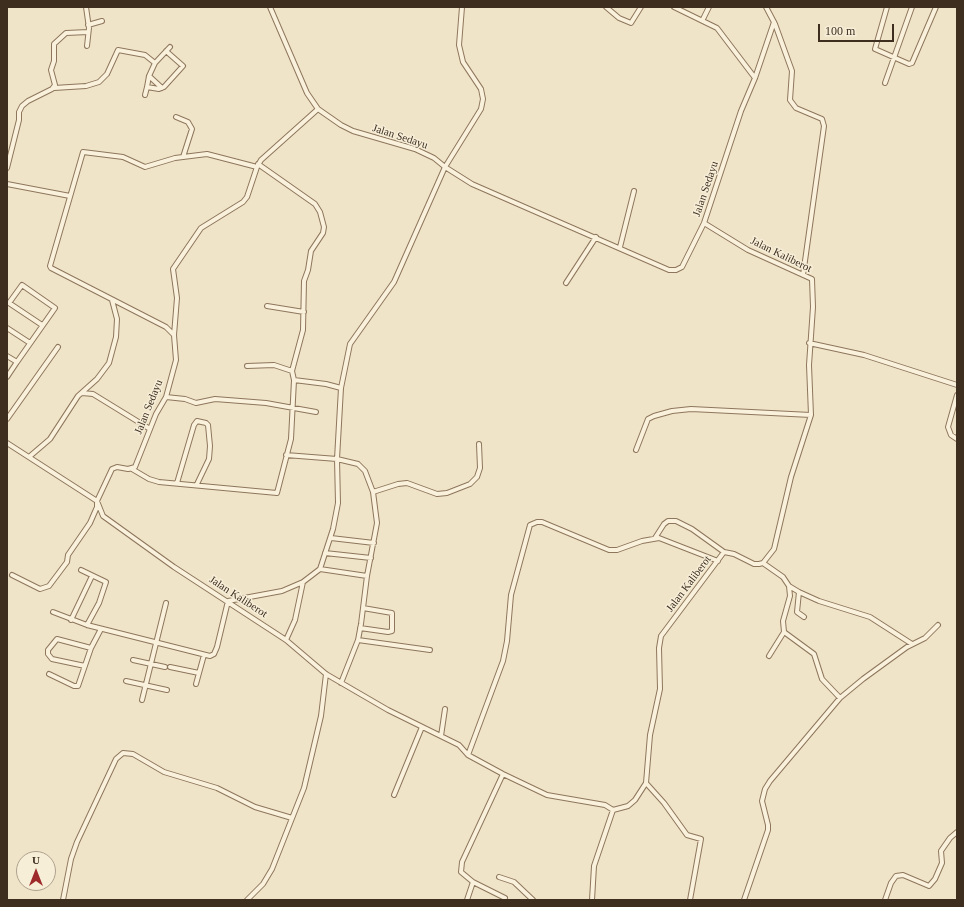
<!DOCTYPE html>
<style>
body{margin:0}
#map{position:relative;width:964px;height:907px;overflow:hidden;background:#f0e4c8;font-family:"Times New Roman",serif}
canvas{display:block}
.frame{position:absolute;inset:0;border:8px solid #3d2e20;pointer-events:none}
.north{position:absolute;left:16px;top:851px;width:40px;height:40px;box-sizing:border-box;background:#f7eed8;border:1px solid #ada18e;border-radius:50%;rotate:0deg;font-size:11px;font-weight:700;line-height:16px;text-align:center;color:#3d2e20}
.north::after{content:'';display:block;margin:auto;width:14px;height:18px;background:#9e2a2b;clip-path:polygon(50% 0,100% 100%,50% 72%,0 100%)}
.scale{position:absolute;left:818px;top:24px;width:76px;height:18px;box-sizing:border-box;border:2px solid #3d2e20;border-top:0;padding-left:5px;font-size:12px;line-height:14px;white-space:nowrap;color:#3d2e20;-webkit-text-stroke:3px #f7eed8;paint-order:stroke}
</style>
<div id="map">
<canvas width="964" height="907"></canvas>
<div class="frame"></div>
<div class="north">U</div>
<div class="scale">100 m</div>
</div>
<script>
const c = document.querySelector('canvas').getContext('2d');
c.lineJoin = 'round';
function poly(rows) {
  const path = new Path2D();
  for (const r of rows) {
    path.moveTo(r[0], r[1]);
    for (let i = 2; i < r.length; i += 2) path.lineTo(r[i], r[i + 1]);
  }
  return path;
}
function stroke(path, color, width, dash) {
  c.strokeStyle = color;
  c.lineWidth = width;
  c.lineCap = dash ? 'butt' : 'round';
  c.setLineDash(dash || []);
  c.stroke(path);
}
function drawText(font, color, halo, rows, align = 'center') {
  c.font = font + ' "Times New Roman",serif';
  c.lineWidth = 3;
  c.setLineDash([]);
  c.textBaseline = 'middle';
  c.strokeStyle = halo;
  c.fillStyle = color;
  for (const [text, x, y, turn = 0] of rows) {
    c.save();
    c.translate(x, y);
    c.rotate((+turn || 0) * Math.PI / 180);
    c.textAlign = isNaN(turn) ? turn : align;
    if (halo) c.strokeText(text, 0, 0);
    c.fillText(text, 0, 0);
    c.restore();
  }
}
const minor = poly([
 [86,7,89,28,87,46],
 [270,7,307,93,318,109,341,125,353,131,415,149,434,158,445,167,472,184,669,270,676,270,682,267,704,223,741,111,755,78,774,22],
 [606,7,619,18,631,23,641,7],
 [674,7,717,28,755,78],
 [766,7,775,24,792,71,790,100,796,108,822,119,824,126,803,275],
 [887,7,875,49,909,64,912,63,936,7],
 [703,19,709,7],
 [88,25,102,21],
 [149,76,162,88],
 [885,83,912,7],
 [147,87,149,76,155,63],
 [54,88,86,86,99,82,107,74,118,50,145,55,155,63,170,47],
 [145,95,147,87,159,89,164,87,183,66,166,51],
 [176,117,188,122,192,129,183,157],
 [258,164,315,204,320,212,324,227,323,233,311,251,308,270,304,281,303,330,292,371,294,380],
 [7,168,19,120,19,112,22,106,28,101,52,89,55,85,51,70,54,61,54,44,66,33,88,32],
 [7,184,70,196],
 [620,247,634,191],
 [566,283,596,237],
 [267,306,304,312],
 [7,328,30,343],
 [174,335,166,327,51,268,50,266,83,152,123,157,145,167,175,158,207,154,257,167],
 [809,343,864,355,957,385],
 [7,356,17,362,7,377],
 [17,362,55,308,22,285,9,303,42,325],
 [247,366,274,365,292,371],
 [82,393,93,394,150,429],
 [957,395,948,427,951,435,957,439],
 [166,397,185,399,196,403,215,399,266,403,316,412],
 [7,419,58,347],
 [7,443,97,501,103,516,174,567,286,640,326,674,388,710,459,745,468,755,503,774,547,795,605,805,613,810,628,806,635,800,646,783,650,735,660,689,659,648,661,636,724,552,734,554,754,564,759,564,763,563,774,549,791,477,811,415,809,365,813,307,812,279,748,250,704,223],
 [636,450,648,419,654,416,672,411,691,409,811,415],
 [286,455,337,459,358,464,365,471,373,492],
 [29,457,50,439,78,396,97,379,109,363,116,337,117,319,112,300],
 [132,469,149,479,159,482,277,493,291,439,294,380,326,384,341,388],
 [177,483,194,425,197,421,206,423,208,425,210,446,209,459,197,484],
 [331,538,374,543],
 [655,538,664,524,668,521,676,521,692,529,724,552],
 [325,553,371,558],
 [763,563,783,577,789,586,799,592,819,601,870,617,912,644],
 [320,569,367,576],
 [81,570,106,582,99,603,87,625],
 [12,575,40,589,49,586,67,562,68,555,90,523,97,507,97,501,112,469,117,467,128,469,135,467,156,414,166,397,176,360,174,335,177,298,173,269,201,228,243,202,247,197,257,167,261,160,318,109],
 [789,586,790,596,783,621,784,632,814,654,822,679,840,698],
 [799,592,797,612,804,617],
 [53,612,87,625,210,656,214,654,217,647,228,601,282,591,303,582,320,569,333,529,338,503,337,459,341,388,350,344,394,282,445,167,481,109,483,99,481,89,463,62,459,45,462,7],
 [71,620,92,576],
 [360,628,388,632,392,631,392,613,363,608],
 [286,640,295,620,303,582],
 [358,640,430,650],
 [769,656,784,632],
 [133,660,165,667],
 [85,666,52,659,48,654,48,650,57,639,91,648],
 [170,667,199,673],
 [49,674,74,686,78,686,91,648,101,629],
 [126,681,167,690],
 [341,683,358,640,361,624,367,576,377,523,373,492,398,484,407,483,437,494,447,493,470,484,477,477,480,468,479,444],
 [196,684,204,655],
 [142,700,166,603],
 [441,736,445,709],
 [468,755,503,661,507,641,511,595,530,525,537,522,542,522,609,550,617,550,642,541,659,538,718,561],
 [646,783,664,803,687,835,701,839,690,900],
 [394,795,422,727],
 [499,877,514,882,533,900],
 [473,882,505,898],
 [63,900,71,859,77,842,116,759,123,753,133,754,164,772,217,788,255,807,292,818],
 [247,900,263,884,272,869,304,788,321,716,326,674],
 [467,900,473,882,461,872,462,862,503,774],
 [592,900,594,866,613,810],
 [744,900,768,830,768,825,762,801,765,789,770,781,840,698,863,679,907,647,925,638,938,625],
 [885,900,891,883,896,876,903,875,929,886,935,879,942,863,941,851,950,838,957,832]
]);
const streetNames = [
 ["Jalan Sedayu",400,137,18],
 ["Jalan Sedayu",706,189,-71],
 ["Jalan Kaliberot",781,255,26],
 ["Jalan Sedayu",149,407,-68],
 ["Jalan Kaliberot",689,584,-53],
 ["Jalan Kaliberot",238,597,33]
];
stroke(minor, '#8d765c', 6);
stroke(minor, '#faf1dc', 4);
drawText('11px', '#3d2e20', '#f7eed8', streetNames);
</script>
